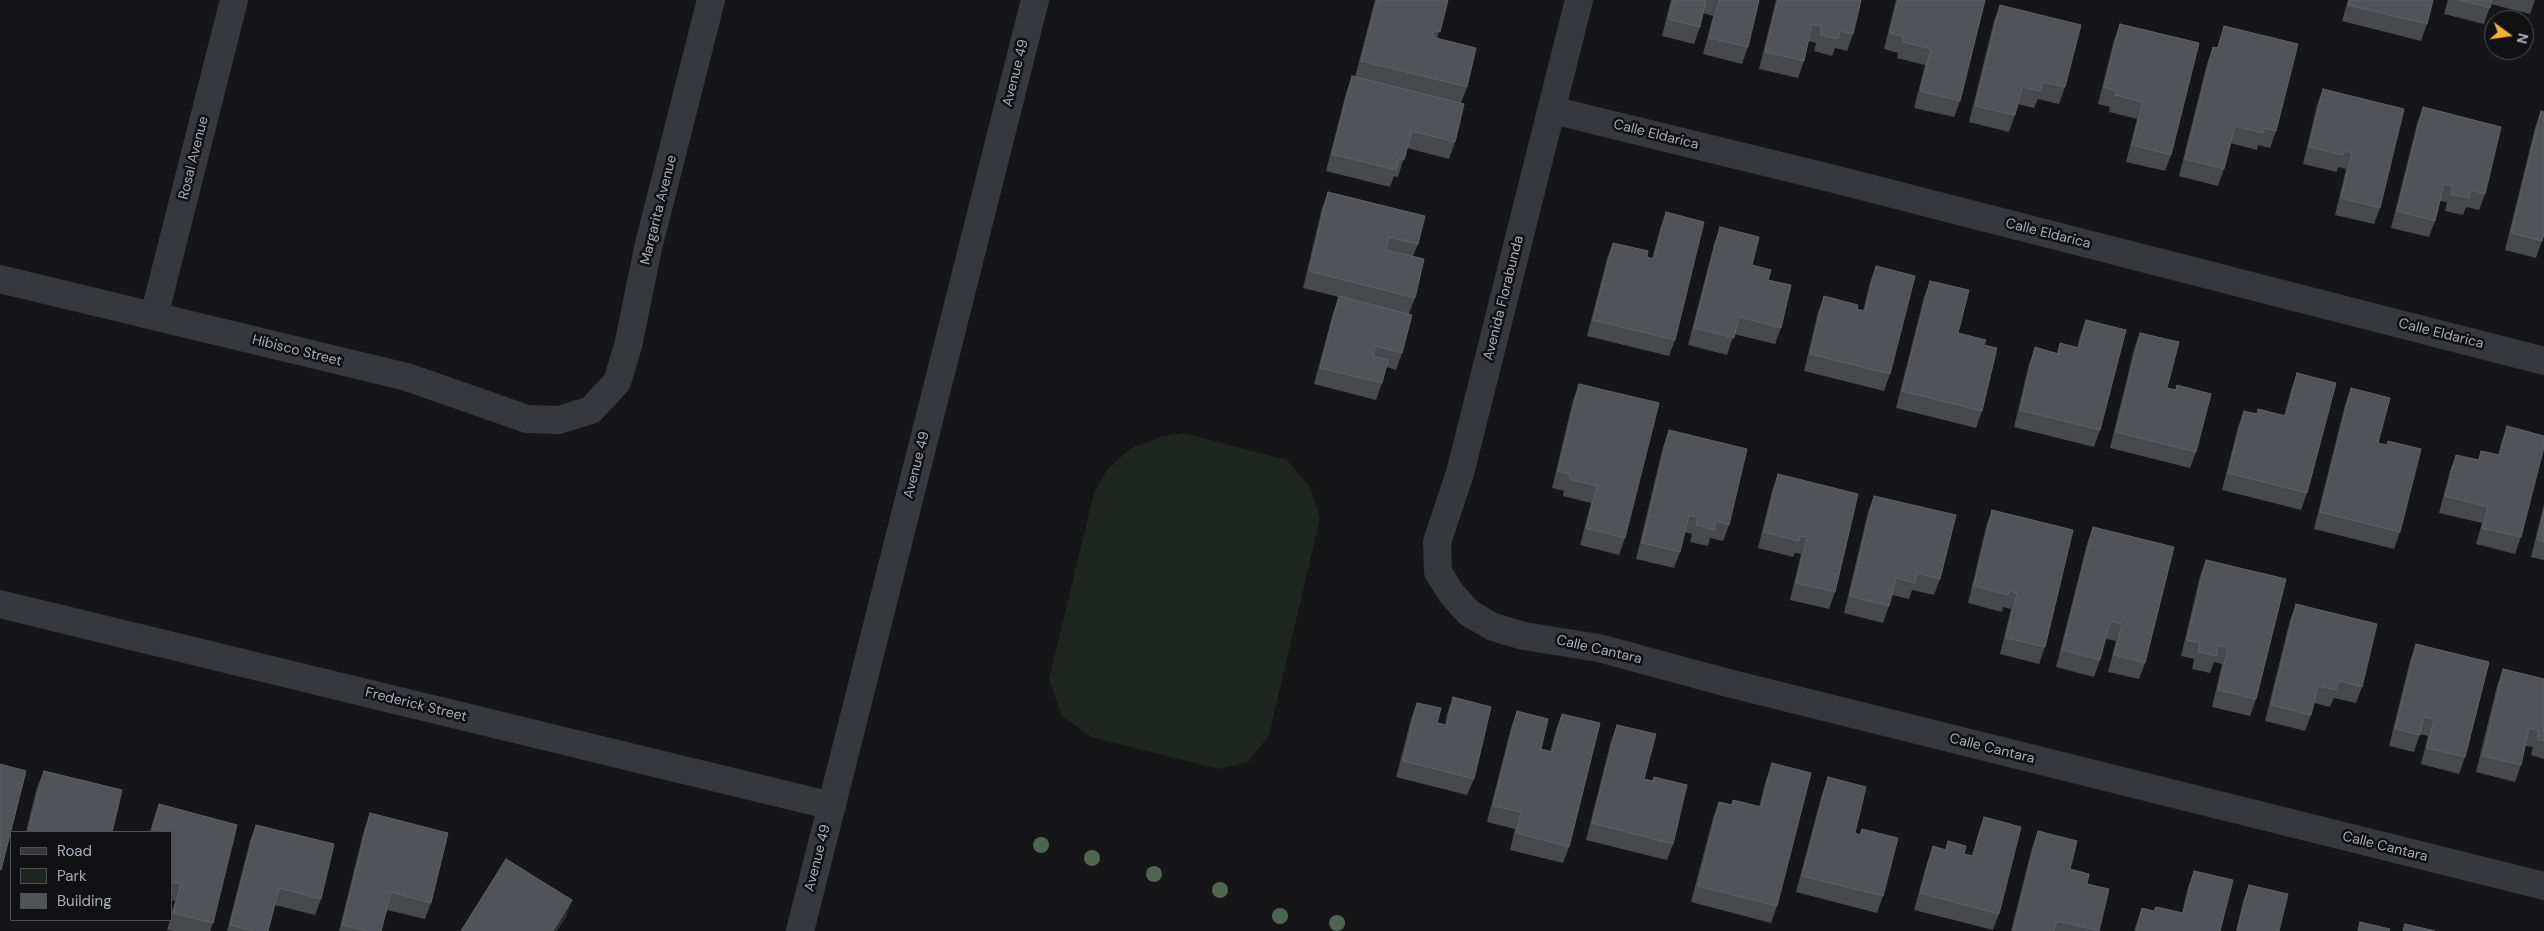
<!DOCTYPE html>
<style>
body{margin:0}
#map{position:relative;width:2544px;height:931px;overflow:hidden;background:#161618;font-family:"DM Sans",sans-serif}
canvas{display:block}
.legend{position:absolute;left:10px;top:831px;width:162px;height:90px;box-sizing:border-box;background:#111113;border:1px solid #4d4f55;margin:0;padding:6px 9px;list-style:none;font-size:15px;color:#a8adb8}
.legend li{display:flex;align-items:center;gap:10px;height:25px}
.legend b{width:25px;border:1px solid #4d4f55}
.north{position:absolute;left:2484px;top:10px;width:50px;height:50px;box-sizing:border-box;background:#111113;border:1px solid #4d4f55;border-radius:50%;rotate:104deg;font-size:14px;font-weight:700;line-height:20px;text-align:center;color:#a8adb8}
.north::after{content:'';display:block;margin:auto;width:18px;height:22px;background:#f2b134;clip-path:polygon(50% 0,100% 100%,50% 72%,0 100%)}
</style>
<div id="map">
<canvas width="2544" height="931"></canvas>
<ul class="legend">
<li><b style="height:6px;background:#37383d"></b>Road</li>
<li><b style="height:14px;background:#1e261f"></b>Park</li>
<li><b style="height:14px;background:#525359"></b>Building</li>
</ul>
<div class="north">N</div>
</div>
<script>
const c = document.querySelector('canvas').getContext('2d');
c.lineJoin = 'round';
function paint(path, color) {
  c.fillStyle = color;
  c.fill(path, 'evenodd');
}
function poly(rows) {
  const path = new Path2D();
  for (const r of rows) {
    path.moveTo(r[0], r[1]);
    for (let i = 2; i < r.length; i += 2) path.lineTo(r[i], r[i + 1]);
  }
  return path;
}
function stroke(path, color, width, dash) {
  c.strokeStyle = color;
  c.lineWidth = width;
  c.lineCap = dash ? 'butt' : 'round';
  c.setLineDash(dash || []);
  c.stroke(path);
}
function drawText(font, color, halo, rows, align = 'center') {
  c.font = font + ' "DM Sans",sans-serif';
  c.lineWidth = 5;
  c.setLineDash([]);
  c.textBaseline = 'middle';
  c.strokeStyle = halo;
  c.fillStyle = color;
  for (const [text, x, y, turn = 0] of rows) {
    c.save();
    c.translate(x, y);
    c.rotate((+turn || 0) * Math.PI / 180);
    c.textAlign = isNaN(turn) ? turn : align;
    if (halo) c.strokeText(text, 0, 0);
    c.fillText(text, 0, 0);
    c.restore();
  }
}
const green = poly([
 [1183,433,1287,460,1310,487,1320,518,1269,735,1248,762,1219,769,1091,737,1062,716,1049,679,1094,493,1107,470,1131,448,1161,437]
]);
const minor = poly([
 [1579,0,1460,473,1437,542,1438,572,1451,593,1469,613,1493,627,1524,636,1599,648,1728,683,2544,886],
 [1552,110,1834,179,2544,361],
 [0,279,407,377,527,419,559,420,591,410,617,382,628,346,648,248,711,0],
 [154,316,234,0],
 [0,604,832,806]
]);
const tertiary = poly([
 [800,931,1035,0]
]);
const trees = [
 [1041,845],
 [1092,858],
 [1154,874],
 [1220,890],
 [1280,916],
 [1337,923]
];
const wall = poly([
 [1375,0,1448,0,1437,38,1467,87,1461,103,1455,142,1449,159,1407,148,1398,177,1394,176,1390,187,1326,171,1346,93,1352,76,1355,77],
 [1671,0,1759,0,1748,47,1742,64,1703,54,1713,16,1703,13,1700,27,1694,44,1662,36],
 [1776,0,1861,0,1853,34,1847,51,1835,48,1832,56,1814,51,1816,43,1808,41,1804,61,1798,78,1759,69],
 [1896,0,1985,0,1960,101,1954,117,1914,108,1925,65,1897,58,1898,53,1884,49],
 [2348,0,2433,0,2427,24,2421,41,2342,21],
 [2448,0,2535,0,2530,14,2491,4,2484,24,2444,14],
 [2000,5,2065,87,2059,104,2038,99,2034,108,2017,104,2015,115,2009,132,1969,122,1994,21],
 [2120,24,2171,155,2165,171,2126,162,2137,119,2109,112,2110,107,2098,104,2114,40],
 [2224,26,2276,131,2270,148,2258,145,2257,150,2230,143,2224,169,2218,186,2179,176,2207,64,2213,47,2217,48],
 [2323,89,2380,208,2374,224,2335,215,2346,169,2338,167,2337,172,2303,164,2317,105],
 [2423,107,2485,194,2479,210,2466,207,2463,215,2445,211,2447,202,2440,201,2435,221,2429,237,2391,228,2417,124],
 [2541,111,2542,241,2536,258,2505,250,2535,128],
 [1328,192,1418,244,1413,256,1415,298,1409,314,1402,353,1396,370,1386,367,1382,383,1376,400,1314,384,1333,313,1339,297,1303,288,1322,208],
 [1666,212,1675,340,1669,356,1587,336,1607,259,1613,243,1647,257,1652,259,1660,229],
 [1720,227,1752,265,1768,280,1781,328,1775,344,1734,334,1727,355,1688,345,1714,244],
 [1876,266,1890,374,1884,391,1804,371,1818,312,1824,296,1857,309,1863,311,1870,282],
 [1930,281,1958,333,1984,345,1982,411,1976,428,1896,408,1924,297],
 [2086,320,2100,430,2094,447,2014,427,2029,364,2035,347,2057,353,2060,343,2077,348,2080,336],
 [2140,333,2167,388,2175,390,2177,385,2196,452,2190,468,2110,448,2134,349],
 [2297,373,2307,493,2301,510,2222,490,2238,427,2244,411,2257,414,2258,409,2284,416,2291,390],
 [1579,384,1625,538,1619,555,1580,545,1591,503,1563,496,1564,491,1552,488,1573,400],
 [2351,388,2378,443,2386,445,2388,441,2400,532,2394,549,2314,529,2345,405],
 [2507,426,2521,537,2515,554,2476,544,2482,523,2439,513,2450,471,2456,455,2478,460,2481,451,2498,455,2501,443],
 [1669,430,1729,525,1723,541,1710,538,1708,546,1690,542,1692,534,1684,532,1680,552,1674,568,1636,559,1663,447],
 [1778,474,1835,592,1829,609,1790,600,1801,554,1795,553,1793,557,1758,548,1772,491],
 [1874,496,1940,579,1934,595,1912,590,1909,599,1892,595,1889,606,1883,623,1844,613,1868,512],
 [2544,504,2544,560,2531,557],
 [1992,510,2045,647,2039,664,2000,654,2011,609,2003,607,2002,612,1968,603,1986,527],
 [2093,527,2145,663,2139,679,2108,672,2116,641,2106,639,2100,660,2094,677,2056,667,2087,544],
 [2206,560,2256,699,2250,716,2212,707,2222,664,2214,662,2210,673,2192,669,2194,659,2181,656,2200,576],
 [2296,604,2362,687,2356,703,2334,698,2330,707,2314,703,2311,715,2305,731,2265,721,2290,620],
 [2416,644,2465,757,2459,774,2421,764,2428,736,2420,734,2414,752,2389,746,2410,661],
 [2503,669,2544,679,2544,759,2531,755,2533,747,2525,746,2521,765,2515,782,2476,772,2497,686],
 [1453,697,1474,779,1467,795,1396,777,1411,719,1417,703,1437,723,1445,725,1447,714],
 [1517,711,1541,749,1550,752,1556,730,1562,714,1569,847,1563,863,1510,850,1515,829,1487,822,1511,728],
 [1617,725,1644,779,1652,781,1654,777,1673,844,1667,860,1586,840,1611,741],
 [1772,763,1777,906,1771,923,1691,902,1713,818,1719,802,1731,805,1733,800,1759,807,1766,780],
 [44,771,112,832,26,832,37,787],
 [1828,777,1855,833,1860,835,1862,829,1883,896,1877,913,1796,892,1822,794],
 [159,804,213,923,210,931,172,931,167,930,170,920,171,920,171,914,175,901,171,900,171,832,150,832,153,821],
 [370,813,431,903,425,919,387,910,381,931,339,931,364,830],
 [1984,817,1999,914,1993,930,1914,910,1927,863,1933,846,1945,850,1948,841,1964,854,1972,856,1978,834],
 [256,825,321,899,315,915,275,905,268,931,227,931,250,841],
 [2038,831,2070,869,2087,884,2099,931,2011,931,2032,848],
 [2194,871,2220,931,2134,931,2142,908,2154,911,2156,907,2182,913,2188,887],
 [2249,885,2279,931,2236,931,2243,901]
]);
const shadedWall = poly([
 [572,900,566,917,557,931,553,931]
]);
const building = poly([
 [1377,0,1448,0,1440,32,1434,30,1432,37,1476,48,1467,87,1361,61,1377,0],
 [1673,0,1706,0,1700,27,1668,19,1673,0],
 [1719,0,1759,0,1748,47,1709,38,1719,0],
 [1778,0,1861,0,1853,34,1840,31,1838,39,1820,35,1822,27,1812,24,1804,61,1765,52,1778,0],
 [1898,0,1985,0,1960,101,1920,91,1931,49,1903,42,1904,37,1890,33,1898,0],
 [2350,0,2433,0,2427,24,2348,5,2350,0],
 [2459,0,2492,0,2490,8,2459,0],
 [2000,5,2081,25,2065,87,2043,82,2040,91,2022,87,2015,115,1975,106,2000,5],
 [2120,24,2199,43,2171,155,2132,145,2143,102,2115,95,2116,91,2104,87,2120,24],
 [2224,26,2298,44,2276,131,2264,128,2263,133,2235,126,2224,169,2185,159,2213,47,2218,48,2224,26],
 [1352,76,1464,104,1455,142,1412,131,1404,160,1399,159,1396,170,1332,154,1352,76],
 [2323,89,2404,109,2380,208,2341,198,2352,153,2344,151,2343,155,2309,147,2323,89],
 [2423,107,2501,127,2485,194,2471,190,2469,198,2451,194,2453,186,2444,184,2435,221,2397,211,2423,107],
 [2541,111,2544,112,2544,234,2542,241,2511,233,2541,111],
 [1328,192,1425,216,1418,244,1389,237,1386,250,1424,259,1415,298,1309,271,1328,192],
 [1666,212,1704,222,1675,340,1593,320,1613,243,1648,251,1647,257,1654,259,1666,212],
 [1720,227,1759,237,1752,265,1771,270,1768,280,1791,285,1781,328,1739,317,1734,338,1694,328,1720,227],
 [1876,266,1915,276,1890,374,1810,354,1824,296,1858,305,1857,309,1865,311,1876,266],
 [1930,281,1969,290,1958,333,1986,340,1984,345,1997,348,1982,411,1902,391,1930,281],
 [1339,296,1412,315,1402,353,1375,346,1373,356,1388,360,1382,383,1320,368,1339,296],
 [2086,320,2126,330,2100,430,2020,410,2035,347,2058,354,2060,343,2079,348,2086,320],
 [2140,333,2179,342,2167,388,2176,390,2177,385,2211,394,2196,452,2116,432,2140,333],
 [2297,373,2336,383,2307,493,2228,473,2244,411,2257,414,2258,409,2286,416,2297,373],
 [1579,384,1659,403,1625,538,1586,528,1597,486,1569,479,1570,474,1558,471,1579,384],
 [2351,388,2390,398,2378,443,2387,445,2388,441,2421,449,2400,532,2320,512,2351,388],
 [2507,426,2544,436,2544,447,2521,537,2482,528,2488,507,2445,496,2456,455,2479,460,2481,451,2500,455,2507,426],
 [1669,430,1747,449,1729,525,1716,521,1714,530,1696,525,1698,517,1689,515,1680,552,1642,543,1669,430],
 [1778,474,1858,494,1835,592,1796,583,1807,537,1800,536,1799,541,1764,532,1778,474],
 [1874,496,1956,515,1940,579,1917,573,1915,583,1896,578,1889,606,1850,596,1874,496],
 [1992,510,2073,530,2045,647,2006,638,2017,593,2009,591,2008,595,1974,586,1992,510],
 [2544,512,2544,542,2537,540,2544,512],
 [2093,527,2174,547,2145,663,2114,655,2122,624,2110,621,2100,660,2062,650,2093,527],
 [2206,560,2286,579,2256,699,2218,690,2228,648,2219,645,2216,656,2198,652,2200,643,2187,640,2206,560],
 [2296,604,2377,624,2362,687,2339,681,2336,690,2318,686,2311,715,2271,705,2296,604],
 [2416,644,2489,662,2465,757,2427,748,2434,719,2424,717,2420,735,2395,729,2416,644],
 [2503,669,2544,679,2544,741,2537,739,2539,731,2529,728,2521,765,2483,756,2503,669],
 [1453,697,1491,707,1474,779,1403,761,1417,703,1441,708,1437,723,1447,725,1453,697],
 [1517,711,1548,719,1541,749,1552,752,1562,714,1600,723,1569,847,1516,833,1521,812,1493,806,1517,711],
 [1617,725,1656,734,1644,779,1653,781,1654,777,1687,785,1673,844,1592,823,1617,725],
 [1772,763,1811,773,1777,906,1698,886,1719,802,1732,805,1733,800,1761,807,1772,763],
 [0,764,26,771,1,870,0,869,0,764],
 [44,771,122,790,112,832,28,832,44,771],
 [1828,777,1866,787,1855,833,1860,835,1862,829,1898,838,1883,896,1802,876,1828,777],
 [159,804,237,825,213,923,173,913,181,884,171,882,171,832,152,832,159,804],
 [370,813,448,833,431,903,391,892,381,931,368,931,342,925,370,813],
 [1984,817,2021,827,1999,914,1920,893,1933,846,1946,850,1948,841,1966,846,1964,854,1973,856,1984,817],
 [256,825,334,844,321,899,279,888,268,931,254,931,230,925,256,825],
 [2038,831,2077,841,2070,869,2089,874,2087,884,2109,889,2099,931,2057,921,2054,931,2013,931,2038,831],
 [506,859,572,900,553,931,461,931,506,859],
 [2194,871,2233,880,2220,931,2136,931,2142,908,2154,911,2156,907,2183,913,2194,871],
 [2249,885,2288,894,2279,931,2237,931,2249,885],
 [2360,922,2390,929,2389,931,2358,931,2360,922],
 [2405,924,2435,931,2403,931,2405,924]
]);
const streetNames = [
 ["Avenue 49",1016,73,-76],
 ["Calle Eldarica",1656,135,14],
 ["Rosal Avenue",194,158,-76],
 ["Margarita Avenue",659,210,-76],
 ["Calle Eldarica",2048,234,14],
 ["Avenida Florabunda",1504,298,-76],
 ["Calle Eldarica",2441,334,14],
 ["Hibisco Street",297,351,14],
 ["Avenue 49",917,465,-76],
 ["Calle Cantara",1599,650,13],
 ["Frederick Street",416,705,14],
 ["Calle Cantara",1992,749,14],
 ["Calle Cantara",2385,847,14],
 ["Avenue 49",818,858,-76]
];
paint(green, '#1e261f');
stroke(minor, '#37383d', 28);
stroke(tertiary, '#37383d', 28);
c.fillStyle = '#506452';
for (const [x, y] of trees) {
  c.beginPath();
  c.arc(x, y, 8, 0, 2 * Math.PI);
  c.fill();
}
paint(wall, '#47494d');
paint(shadedWall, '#2f3033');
paint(building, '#525359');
stroke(building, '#5f6168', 1);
drawText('14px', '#a8adb8', '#111113', streetNames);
</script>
